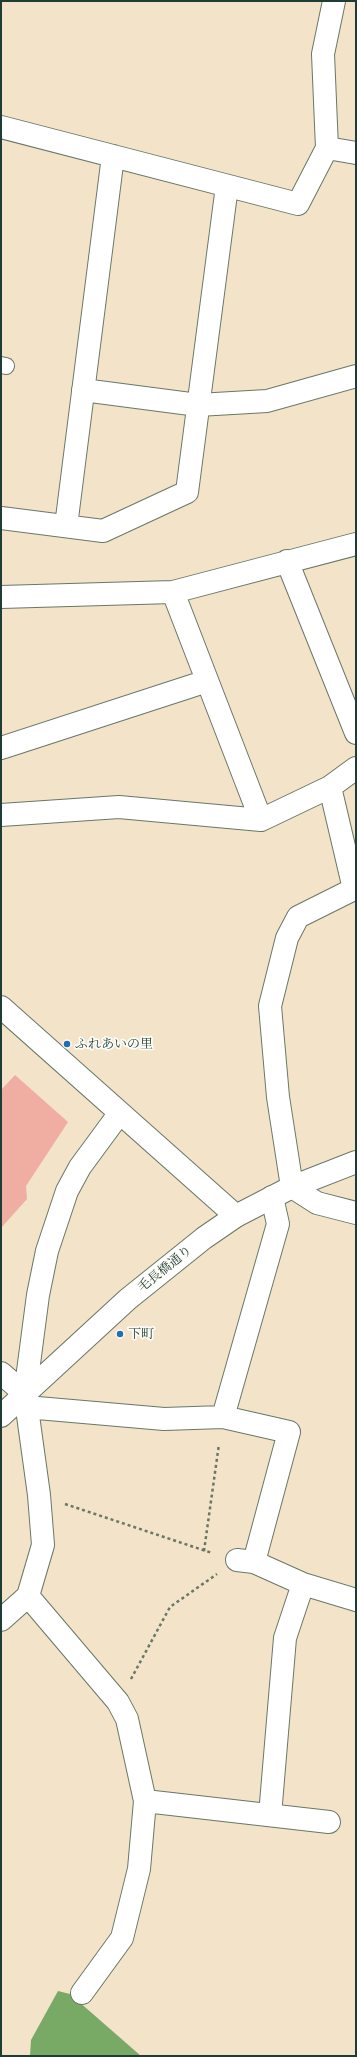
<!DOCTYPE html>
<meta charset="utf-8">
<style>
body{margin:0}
#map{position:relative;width:357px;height:2057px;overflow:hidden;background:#f3e3c8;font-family:"Libre Caslon Text",serif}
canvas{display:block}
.frame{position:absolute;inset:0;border:2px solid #1f3d34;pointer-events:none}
</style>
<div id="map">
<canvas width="357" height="2057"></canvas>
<div class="frame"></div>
</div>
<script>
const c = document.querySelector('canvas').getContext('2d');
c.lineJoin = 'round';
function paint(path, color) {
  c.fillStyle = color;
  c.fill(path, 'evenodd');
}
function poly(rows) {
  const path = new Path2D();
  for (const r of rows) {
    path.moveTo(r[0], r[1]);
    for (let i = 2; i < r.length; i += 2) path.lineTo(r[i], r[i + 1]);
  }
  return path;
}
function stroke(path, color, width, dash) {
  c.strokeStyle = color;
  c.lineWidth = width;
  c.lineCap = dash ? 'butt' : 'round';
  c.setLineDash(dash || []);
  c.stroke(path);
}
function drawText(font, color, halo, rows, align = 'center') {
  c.font = font + ' "Libre Caslon Text","Noto Serif JP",serif';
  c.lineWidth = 3.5;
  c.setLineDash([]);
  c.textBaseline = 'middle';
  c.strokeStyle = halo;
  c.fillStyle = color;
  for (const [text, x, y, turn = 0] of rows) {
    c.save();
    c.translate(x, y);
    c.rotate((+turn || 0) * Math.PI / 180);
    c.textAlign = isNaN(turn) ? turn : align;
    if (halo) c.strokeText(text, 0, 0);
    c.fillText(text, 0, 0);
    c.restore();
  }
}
const forest = poly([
 [58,1991,70,1994,141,2056,30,2056,31,2040]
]);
const building = poly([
 [15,1075,68,1122,26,1186,27,1199,1,1228,1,1090]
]);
const path = poly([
 [65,1504,212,1553],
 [204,1551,219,1444],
 [131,1679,170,1607,217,1574]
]);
const service = poly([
 [1,365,6,366]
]);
const minor = poly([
 [1,127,298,204,327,148,323,54,334,1],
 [327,148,356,153],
 [83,390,198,405,267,401,356,376],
 [1,518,103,531,187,492,227,186],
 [66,526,113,156],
 [287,561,356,733],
 [173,592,261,820],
 [1,597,173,592,356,544],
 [1,748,207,681],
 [330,787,354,889,298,917,287,938,270,1006,278,1097,292,1187,317,1203,356,1213],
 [1,815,119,807,261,820,330,787,356,768],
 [1,1007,236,1216],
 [1,1373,25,1394,39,1495,43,1545,28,1596,1,1620],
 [25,1394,38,1295,47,1251,67,1191,80,1167,119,1114],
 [26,1407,164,1419,223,1417,289,1432,254,1562],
 [223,1417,278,1224,272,1197],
 [237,1560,254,1562,303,1584,356,1600],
 [28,1596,118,1702,127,1719,145,1801,139,1869,122,1938,82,1993],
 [145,1801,329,1822],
 [270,1815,285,1638,303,1584]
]);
const tertiary = poly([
 [1,1416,128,1299,204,1238,236,1216,292,1187,356,1162]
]);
const markers = [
 [67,1044,4,"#1f6fb2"],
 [120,1334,4,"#1f6fb2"]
];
const poiNames = [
 ["ふれあいの里",75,1044],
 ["下町",128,1334]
];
const streetNames = [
 ["毛長橋通り",165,1269,-39]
];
paint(forest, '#78aa65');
paint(building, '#f0ada2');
stroke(service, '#697768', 18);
stroke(minor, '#697768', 24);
stroke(tertiary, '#697768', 24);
stroke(path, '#697768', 2.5, [3, 3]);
stroke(service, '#fff', 16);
stroke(minor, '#fff', 22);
stroke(tertiary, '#fff', 22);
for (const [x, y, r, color] of markers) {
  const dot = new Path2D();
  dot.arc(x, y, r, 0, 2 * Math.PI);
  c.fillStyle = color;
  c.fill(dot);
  stroke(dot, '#fdfcf7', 1.5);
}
drawText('13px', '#1f3d34', '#fdfcf7', poiNames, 'left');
drawText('13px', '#1f3d34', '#fdfcf7', streetNames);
</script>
